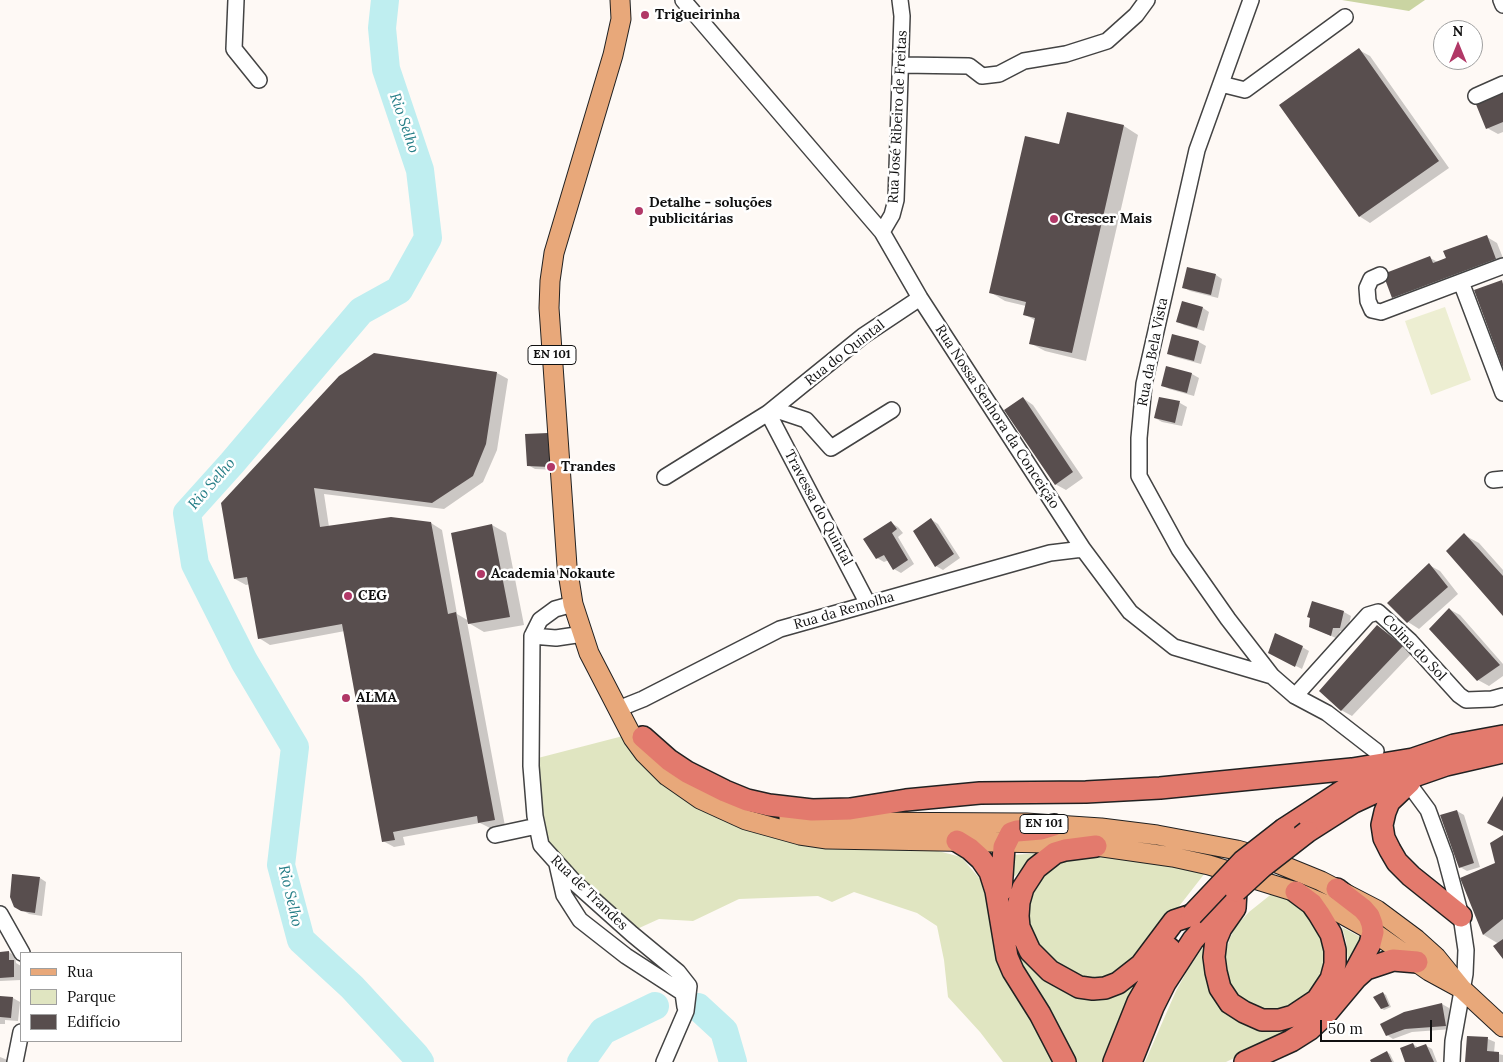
<!DOCTYPE html>
<meta charset="utf-8">
<style>
body{margin:0}
#map{position:relative;width:1503px;height:1062px;overflow:hidden;background:#fef9f5;font-family:Lora,serif}
canvas{display:block}
.legend{position:absolute;left:20px;top:952px;width:162px;height:90px;box-sizing:border-box;background:#fff;border:1px solid #9f9f9f;margin:0;padding:6px 9px;list-style:none;font-size:15px;color:#101010}
.legend li{display:flex;align-items:center;gap:10px;height:25px}
.legend b{width:25px;border:1px solid #9f9f9f}
.north{position:absolute;left:1433px;top:20px;width:50px;height:50px;box-sizing:border-box;background:#fff;border:1px solid #9f9f9f;border-radius:50%;rotate:0deg;font-size:14px;font-weight:700;line-height:20px;text-align:center;color:#101010}
.north::after{content:'';display:block;margin:auto;width:18px;height:22px;background:#b13867;clip-path:polygon(50% 0,100% 100%,50% 72%,0 100%)}
.scale{position:absolute;left:1320px;top:1020px;width:112px;height:22px;box-sizing:border-box;border:2px solid #101010;border-top:0;padding-left:6px;font-size:15px;line-height:18px;white-space:nowrap;color:#101010;-webkit-text-stroke:4px #fff;paint-order:stroke}
</style>
<div id="map">
<canvas width="1503" height="1062"></canvas>
<ul class="legend">
<li><b style="height:6px;background:#e8a87a"></b>Rua</li>
<li><b style="height:14px;background:#e0e5c1"></b>Parque</li>
<li><b style="height:14px;background:#584e4e"></b>Edifício</li>
</ul>
<div class="north">N</div>
<div class="scale">50 m</div>
</div>
<script>
const c = document.querySelector('canvas').getContext('2d');
c.lineJoin = 'round';
function paint(path, color) {
  c.fillStyle = color;
  c.fill(path, 'evenodd');
}
function poly(rows) {
  const path = new Path2D();
  for (const r of rows) {
    path.moveTo(r[0], r[1]);
    for (let i = 2; i < r.length; i += 2) path.lineTo(r[i], r[i + 1]);
  }
  return path;
}
function stroke(path, color, width, dash) {
  c.strokeStyle = color;
  c.lineWidth = width;
  c.lineCap = dash ? 'butt' : 'round';
  c.setLineDash(dash || []);
  c.stroke(path);
}
function drawText(font, color, halo, rows, align = 'center') {
  c.font = font + ' Lora,serif';
  c.lineWidth = 5;
  c.setLineDash([]);
  c.textBaseline = 'middle';
  c.strokeStyle = halo;
  c.fillStyle = color;
  for (const [text, x, y, turn = 0] of rows) {
    c.save();
    c.translate(x, y);
    c.rotate((+turn || 0) * Math.PI / 180);
    c.textAlign = isNaN(turn) ? turn : align;
    if (halo) c.strokeText(text, 0, 0);
    c.fillText(text, 0, 0);
    c.restore();
  }
}
const green = poly([
 [623,736,659,778,709,813,796,840,923,847,961,857,987,887,1054,1062,1003,1062,980,1032,948,997,944,960,937,926,917,913,854,892,832,902,818,896,739,899,693,921,659,919,637,929,573,873,547,843,538,815,538,758],
 [1041,853,1019,872,1011,880,1013,855],
 [1086,854,1175,866,1205,873,1152,941,1118,973,1100,979,1089,979,1079,976,1063,968,1042,950,1034,938,1028,916,1030,895,1049,864],
 [1274,892,1300,905,1322,937,1325,961,1321,982,1296,1007,1272,1012,1259,1009,1236,997,1229,987,1225,963,1226,951,1230,938,1236,926,1249,912],
 [1011,925,1041,977,1053,986,1066,992,1080,995,1134,984,1104,1062,1071,1062,1016,961],
 [1342,927,1364,939,1348,963,1346,941],
 [1205,944,1205,957,1225,1011,1235,1019,1247,1023,1313,1020,1226,1062,1145,1062,1176,991,1187,971]
]);
const forest = poly([
 [1342,0,1425,0,1409,11]
]);
const pitch = poly([
 [1445,307,1471,380,1431,395,1405,321]
]);
const shadow = poly([
 [1359,50,1370,56,1449,168,1370,223,1359,216],
 [1503,92,1503,132,1498,134,1487,128],
 [1068,114,1124,126,1138,135,1086,361,1045,351,1030,343,1036,321,1024,314,1026,306,1005,301,990,292,1060,146],
 [1487,237,1497,243,1503,258,1503,266,1403,304,1393,297,1430,258,1438,262],
 [1216,275,1222,279,1218,298,1190,291,1183,287],
 [1203,308,1209,312,1204,331,1184,325,1177,321],
 [1173,336,1199,342,1206,346,1201,364,1175,357,1168,353],
 [1166,368,1192,374,1199,378,1194,396,1169,389,1162,385],
 [497,373,508,379,497,450,483,482,444,509,324,494,329,527,431,523,442,530,457,614,469,621,492,525,506,533,524,625,484,632,467,622,505,826,490,828,480,823,403,837,405,845,394,847,383,841,345,631,270,645,259,638,250,584,246,585,235,579,222,504],
 [1023,398,1033,405,1083,478,1066,490,1055,484],
 [1160,398,1180,403,1187,407,1182,426,1162,422,1155,418],
 [548,434,555,438,557,470,535,469,528,465],
 [932,520,938,524,960,558,943,570,936,566],
 [891,523,898,527,903,533,898,537,914,564,901,573,894,569,889,560,884,562,877,558],
 [1464,535,1479,543,1503,570,1503,614],
 [1429,565,1440,571,1458,594,1419,629,1408,622,1388,603],
 [1313,603,1344,612,1351,616,1347,632,1340,631,1338,639,1311,627],
 [1449,609,1460,615,1503,664,1503,676,1489,686,1478,680],
 [1377,627,1388,633,1412,653,1352,716,1341,710],
 [1302,647,1309,651,1302,669,1276,656],
 [1457,811,1464,815,1480,867,1467,871,1460,867],
 [1503,836,1503,957,1499,944,1484,935],
 [40,878,46,882,42,916,29,914,22,910],
 [9,952,15,956,16,963,21,966,21,980,0,981,0,953],
 [1383,993,1386,995,1391,1007,1384,1010,1381,1008],
 [0,998,13,998,20,1002,18,1021,5,1020,5,1024,0,1024],
 [1442,1004,1449,1008,1452,1029,1412,1032,1393,1039,1387,1035],
 [1488,1039,1495,1042,1494,1053,1503,1055,1503,1062,1467,1062],
 [1413,1044,1419,1048,1425,1045,1432,1049,1437,1062,1406,1062],
 [1387,1052,1390,1054,1394,1062,1372,1062],
 [0,1057,10,1061,9,1062,0,1062]
]);
const river = poly([
 [385,0,382,28,386,69,420,170,428,238,399,290,361,311,232,463,187,513,195,564,244,661,295,747,281,865,301,940,352,987,415,1055,420,1062],
 [698,1007,724,1031,733,1062],
 [581,1062,603,1031,655,1006]
]);
const building = poly([
 [1359,48,1439,161,1359,217,1279,105],
 [1503,91,1503,122,1486,129,1475,102],
 [1067,112,1124,125,1072,353,1029,344,1035,318,1023,315,1026,302,989,293,1025,136,1059,144],
 [1487,235,1496,259,1392,298,1383,274,1430,256,1433,263,1446,258,1443,251],
 [1187,267,1216,274,1211,295,1182,288],
 [1502,280,1503,284,1503,368,1474,290],
 [1182,301,1203,307,1197,328,1176,322],
 [1172,334,1199,341,1194,361,1167,354],
 [374,353,497,372,486,444,473,476,432,503,314,488,320,527,391,517,431,522,448,614,456,612,495,820,478,823,477,816,393,832,395,840,382,842,342,624,258,639,247,577,234,579,221,503,339,376],
 [1166,366,1192,373,1187,393,1161,386],
 [1023,397,1073,472,1055,485,1004,410],
 [1159,397,1180,401,1175,423,1154,418],
 [548,433,550,467,527,466,525,434],
 [931,518,954,554,935,567,913,531],
 [891,521,897,529,892,533,908,560,893,570,884,555,876,559,863,539],
 [492,524,510,617,468,624,451,533],
 [1464,533,1503,576,1503,616,1446,551],
 [1429,563,1448,587,1407,623,1387,603],
 [1312,601,1344,611,1340,628,1333,628,1331,636,1309,627,1310,618,1307,617],
 [1449,608,1500,665,1477,681,1429,629],
 [1377,625,1403,646,1341,711,1319,691],
 [1275,633,1303,646,1295,667,1268,653],
 [1503,796,1503,831,1487,823],
 [1457,810,1474,863,1459,868,1440,815],
 [1503,835,1503,919,1483,935,1460,878,1495,863,1490,843],
 [12,874,40,877,35,913,21,911,14,907,10,897],
 [1503,939,1503,959,1493,946],
 [9,951,9,960,14,960,14,977,0,978,0,952],
 [1383,992,1389,1006,1381,1009,1373,997],
 [0,996,13,997,11,1018,0,1017],
 [1442,1003,1446,1026,1405,1029,1386,1036,1380,1024,1404,1012],
 [1467,1036,1488,1037,1487,1051,1499,1052,1499,1062,1465,1062],
 [1413,1043,1415,1048,1426,1044,1434,1062,1405,1062,1400,1048],
 [1387,1051,1392,1062,1371,1062,1370,1060]
]);
const minor = poly([
 [236,0,234,49,259,80],
 [683,0,882,232,920,298,1083,549,1130,612,1174,647,1272,676,1295,696,1327,713,1376,751],
 [1251,0,1197,150,1144,384,1139,438,1139,476,1179,549,1228,619,1272,676],
 [1501,0,1503,5],
 [901,65,969,66,982,76,999,74,1024,61,1066,54,1107,41,1136,15,1147,0],
 [1221,84,1245,90,1345,17],
 [1476,96,1503,84],
 [882,232,892,215,896,200,902,16,900,0],
 [1380,275,1371,279,1367,288,1368,301,1372,310,1381,312,1503,266],
 [1461,282,1503,393],
 [773,409,806,420,831,448,892,410],
 [768,413,868,604],
 [665,477,768,413,863,336,920,298],
 [1493,480,1503,479],
 [573,604,555,609,540,620,532,636,531,766,535,816,541,845,576,884,632,934,678,972,689,986,686,1011,664,1062],
 [532,636,556,638,583,634],
 [1295,696,1368,615,1378,612,1410,641,1459,695,1466,700,1492,699,1503,696],
 [618,709,643,699,780,629,1050,553,1083,549],
 [1414,791,1428,810,1445,856,1461,916,1466,950,1465,974,1453,1041,1452,1062],
 [495,835,537,826],
 [557,864,564,895,580,920,626,956,683,993,685,1007],
 [0,914,22,953],
 [15,1062,21,1032]
]);
const major = poly([
 [620,0,621,19,613,55,554,253,550,281,549,308,567,566,573,604,589,653,633,738,644,753,667,776,700,799,746,820,800,835,827,839,1049,843,1096,846,1173,857,1209,865,1296,892,1324,904,1369,929,1429,971,1462,989],
 [789,818,841,822,1026,823,1101,828,1157,835,1237,850,1262,857,1321,881,1377,910,1416,939,1436,957,1462,989,1503,1027]
]);
const highway = poly([
 [643,737,669,760,687,772,725,791,747,800,769,805,812,810,850,809,906,800,980,793,1086,792,1160,788,1352,769,1413,759],
 [1410,782,1389,802,1385,812,1382,825,1384,838,1390,850,1397,862,1411,876,1461,916],
 [1284,829,1350,786,1379,772,1413,759,1454,745,1503,736],
 [1307,832,1354,802,1397,782,1446,765,1503,752],
 [957,841,970,849,981,859,990,872,996,891,1007,957,1013,971,1040,1014,1065,1062],
 [1096,846,1065,850,1055,853,1036,868,1023,888,1019,902,1018,916,1019,927,1030,951,1050,971,1079,987,1093,989,1105,988,1118,983,1141,965,1174,921,1192,915],
 [1337,889,1363,909,1369,916,1372,924,1373,932,1370,944,1351,979],
 [1001,891,1004,847,1011,833,1017,831,1041,829,1054,825],
 [1236,891,1235,908,1221,928,1216,940,1214,957,1216,972,1220,988,1230,1003,1244,1012,1262,1020,1279,1020,1293,1016,1317,1000,1331,979,1335,964,1335,950,1331,934,1319,914,1312,904,1296,892],
 [1114,1062,1138,1002,1169,948],
 [1131,1062,1153,1007,1165,983,1193,940,1226,903],
 [1245,1062,1291,1041,1310,1029,1325,1015,1356,978,1366,969,1393,960,1417,962]
]);
const highwayBridge = poly([
 [1236,891,1262,867,1307,832],
 [1192,915,1243,861,1284,829]
]);
const markers = [
 [645,15,5,"#b13867"],
 [639,211,5,"#b13867"],
 [1054,219,5,"#b13867"],
 [551,467,5,"#b13867"],
 [481,574,5,"#b13867"],
 [348,596,5,"#b13867"],
 [346,698,5,"#b13867"]
];
const shields = [
 [552,355,48],
 [1044,824,48]
];
const shieldNames = [
 ["EN 101",552,355],
 ["EN 101",1044,824]
];
const poiNames = [
 ["Trigueirinha",655,15],
 ["Detalhe - soluções",649,203],
 ["publicitárias",649,219],
 ["Crescer Mais",1064,219],
 ["Trandes",561,467],
 ["Academia Nokaute",491,574],
 ["CEG",358,596],
 ["ALMA",356,698]
];
const streetNames = [
 ["Rua José Ribeiro de Freitas",898,117,-87],
 ["Rua da Bela Vista",1153,352,-79],
 ["Rua do Quintal",845,353,-38],
 ["Rua Nossa Senhora da Conceição",997,417,57],
 ["Travessa do Quintal",818,508,62],
 ["Rua da Remolha",844,611,-16],
 ["Colina do Sol",1414,648,46],
 ["Rua de Trandes",589,893,44]
];
const waterNames = [
 ["Rio Selho",404,123,71],
 ["Rio Selho",212,484,-49],
 ["Rio Selho",290,896,77]
];
paint(green, '#e0e5c1');
paint(forest, '#cad4a2');
paint(pitch, '#edeed2');
paint(shadow, '#0003');
stroke(river, '#bfeef0', 28);
paint(building, '#584e4e');
stroke(minor, '#434343', 18);
stroke(major, '#212121', 21);
stroke(highway, '#212121', 24);
stroke(minor, '#fff', 15);
stroke(major, '#e8a87a', 19);
stroke(highway, '#e37a6d', 21);
stroke(highwayBridge, '#212121', 24, []);
stroke(highwayBridge, '#e37a6d', 21);
for (const [x, y, r, color] of markers) {
  const dot = new Path2D();
  dot.arc(x, y, r, 0, 2 * Math.PI);
  c.fillStyle = color;
  c.fill(dot);
  stroke(dot, '#fff', 2);
}
for (const [x, y, w] of shields) {
  const box = new Path2D();
  box.roundRect(x - w / 2, y - 9.5, w, 19, 4);
  c.fillStyle = '#fff';
  c.fill(box);
  stroke(box, '#101010', 1);
}
drawText('bold 12px', '#101010', null, shieldNames);
drawText('bold 14px', '#101010', '#fff', poiNames, 'left');
drawText('14px', '#101010', '#fff', streetNames);
drawText('italic 15px', '#257e87', '#fff', waterNames);
</script>
